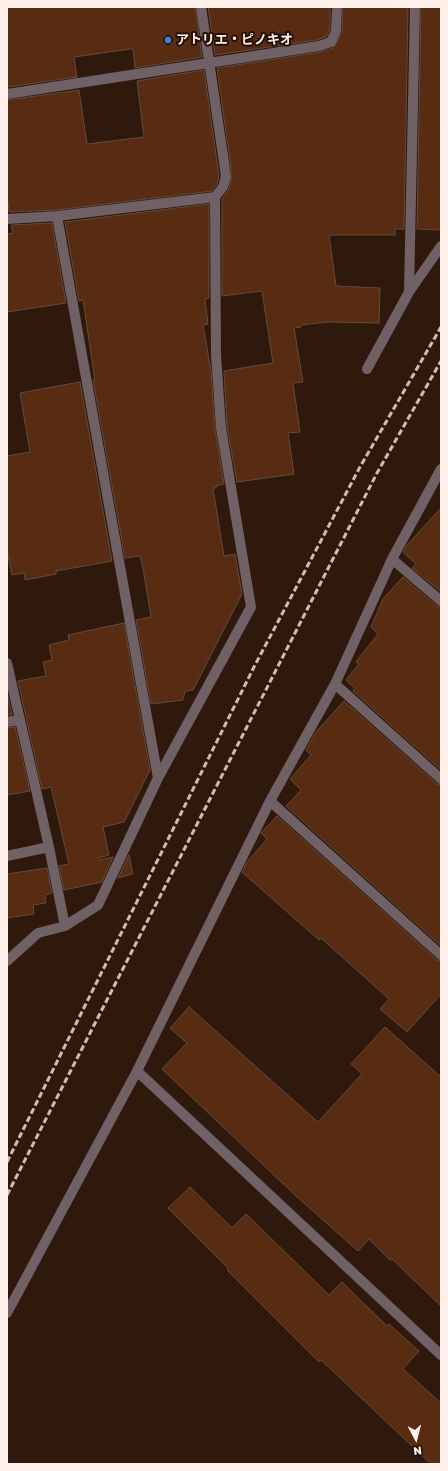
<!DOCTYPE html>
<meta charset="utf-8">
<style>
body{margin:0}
#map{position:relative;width:448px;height:1471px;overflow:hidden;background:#2f190d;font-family:"Golos Text",sans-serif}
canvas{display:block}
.frame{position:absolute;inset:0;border:8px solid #fef1eb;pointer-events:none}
.north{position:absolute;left:396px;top:1419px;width:40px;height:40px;-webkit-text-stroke:3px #251005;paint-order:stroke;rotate:173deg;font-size:11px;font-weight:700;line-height:16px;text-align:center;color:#fef1eb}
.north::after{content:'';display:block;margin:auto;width:14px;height:18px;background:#fef1eb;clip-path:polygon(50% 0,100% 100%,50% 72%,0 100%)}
</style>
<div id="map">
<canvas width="448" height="1471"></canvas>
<div class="frame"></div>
<div class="north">N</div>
</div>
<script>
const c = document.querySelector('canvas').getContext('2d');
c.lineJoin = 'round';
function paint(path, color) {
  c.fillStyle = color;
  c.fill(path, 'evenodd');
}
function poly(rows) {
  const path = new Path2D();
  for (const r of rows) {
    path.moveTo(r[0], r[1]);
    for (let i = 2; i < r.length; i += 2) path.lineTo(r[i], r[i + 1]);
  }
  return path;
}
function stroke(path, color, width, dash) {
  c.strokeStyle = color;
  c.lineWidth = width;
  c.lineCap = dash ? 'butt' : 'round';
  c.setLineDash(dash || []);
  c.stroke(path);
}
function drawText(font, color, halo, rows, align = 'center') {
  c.font = font + ' "Golos Text","Noto Sans JP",sans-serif';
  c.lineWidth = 4;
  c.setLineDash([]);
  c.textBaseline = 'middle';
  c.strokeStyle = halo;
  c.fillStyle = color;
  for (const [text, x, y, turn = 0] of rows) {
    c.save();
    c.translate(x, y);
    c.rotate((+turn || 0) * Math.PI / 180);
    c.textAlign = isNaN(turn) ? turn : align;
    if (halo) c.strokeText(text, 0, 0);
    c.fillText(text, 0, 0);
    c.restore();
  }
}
const building = poly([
 [7,7,195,7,202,57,135,68,133,49,130,49,74,57,77,77,7,87,7,7],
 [208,7,330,7,330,29,326,37,317,40,215,55,208,7],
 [343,7,408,7,404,229,395,229,395,235,329,235,336,286,380,288,379,323,328,322,301,325,301,327,294,328,303,382,293,383,300,432,288,433,294,474,237,482,227,427,224,371,273,363,262,291,222,296,222,199,229,189,232,175,217,68,320,52,333,48,342,33,343,7],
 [421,7,441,7,441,230,417,229,421,7],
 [204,70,219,176,217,184,212,191,56,210,9,212,7,195,7,100,79,90,87,144,144,137,137,81,204,70],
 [209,204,209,298,205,299,208,324,203,325,211,371,215,429,224,484,216,486,216,488,213,488,224,556,235,554,242,594,193,690,185,691,183,700,151,704,136,620,151,617,143,568,140,556,125,558,93,380,95,380,83,300,79,301,65,222,209,204],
 [52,223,66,303,7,312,7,234,13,233,11,225,52,223],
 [80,382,112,561,56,571,56,574,25,580,24,573,12,575,7,550,7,456,30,452,20,393,80,382],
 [441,508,441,592,412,568,416,564,403,552,407,545,441,508],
 [403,577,437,606,441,607,441,770,353,691,355,688,346,680,359,664,356,662,378,634,371,627,383,599,403,577],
 [124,623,150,770,124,822,103,827,109,855,98,858,99,860,113,857,102,882,64,890,59,866,69,864,51,787,42,789,18,681,46,676,43,662,52,660,49,645,69,640,68,635,124,623],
 [7,692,12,715,7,715,7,692],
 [344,701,437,784,441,785,441,946,286,806,301,790,290,779,311,755,306,750,316,732,344,701],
 [15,727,30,791,7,795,7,728,15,727],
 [277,816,437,960,441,961,441,994,407,1032,380,1009,389,999,321,938,319,940,242,872,247,862,267,839,261,833,277,816],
 [129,855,133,874,118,878,129,855],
 [47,868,52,893,45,895,46,903,33,905,34,914,7,918,7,874,47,868],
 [189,1007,318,1122,362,1074,351,1064,385,1027,441,1077,441,1306,392,1259,390,1260,369,1239,358,1251,296,1196,162,1069,187,1043,170,1028,189,1007],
 [190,1187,232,1228,246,1214,329,1295,342,1282,387,1326,389,1324,419,1351,403,1369,441,1403,441,1464,431,1464,321,1360,319,1362,227,1270,228,1268,168,1208,190,1187]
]);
const minor = poly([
 [7,94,319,46,331,42,336,31,337,7],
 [57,216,158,778],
 [7,219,57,216,215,197,223,187,226,176,201,7],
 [409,292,415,7],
 [367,369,409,292,441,246],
 [392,559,441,601],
 [7,663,49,847,65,926],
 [335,684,441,779],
 [7,722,20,720],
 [270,801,441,955],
 [7,856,49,847],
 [7,961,38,933,65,926,98,905,158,778,251,607,221,428,216,355,215,197],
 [137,1071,441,1355],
 [7,1313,137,1071,270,801,335,684,392,559,441,469]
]);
const rail = poly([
 [7,1162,255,665,360,467,441,327],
 [7,1195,377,473,441,361]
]);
const markers = [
 [168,40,4,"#3f7fe0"]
];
const poiNames = [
 ["アトリエ・ピノキオ",176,40]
];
paint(building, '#572c13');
stroke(building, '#654b3d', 1);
stroke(minor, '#6f6165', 10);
stroke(rail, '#ccbdb6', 3, [6, 3]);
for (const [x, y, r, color] of markers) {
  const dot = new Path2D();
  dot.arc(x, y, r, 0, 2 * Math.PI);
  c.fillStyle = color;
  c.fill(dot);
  stroke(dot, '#251005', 1.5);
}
drawText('bold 13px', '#fef1eb', '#251005', poiNames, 'left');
</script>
